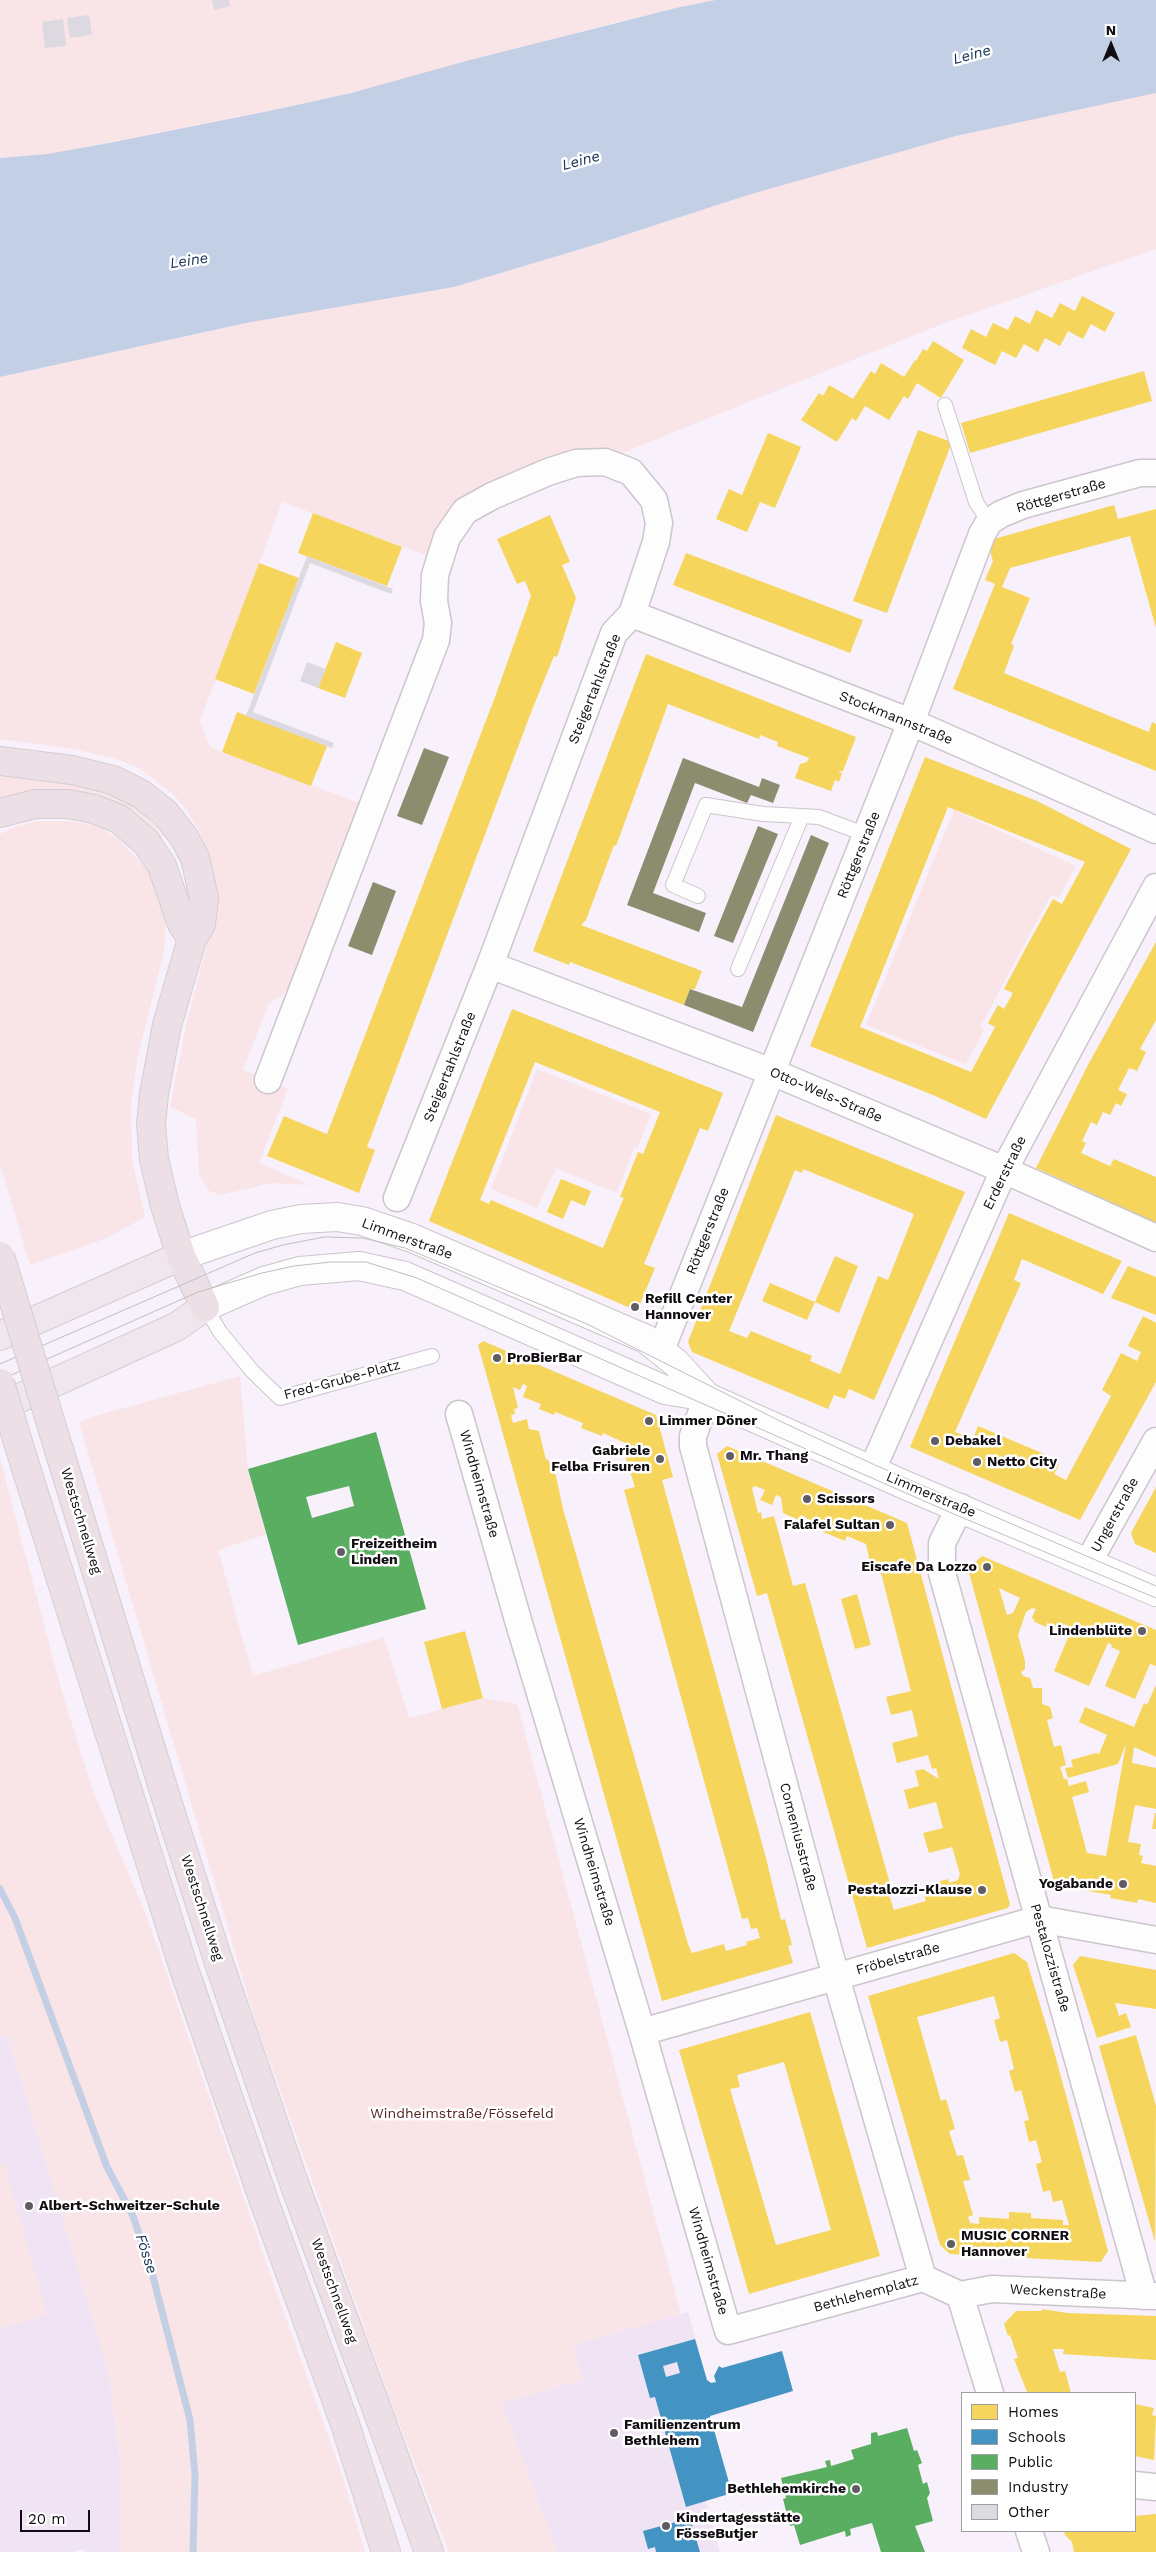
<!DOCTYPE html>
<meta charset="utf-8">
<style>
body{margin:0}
#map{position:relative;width:1156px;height:2552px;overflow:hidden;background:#f8f0fa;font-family:"Work Sans",sans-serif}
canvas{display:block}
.legend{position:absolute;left:961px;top:2392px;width:175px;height:140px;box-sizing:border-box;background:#fff;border:1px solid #9f9ea0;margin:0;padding:6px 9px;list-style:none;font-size:15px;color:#100c11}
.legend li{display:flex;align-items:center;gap:10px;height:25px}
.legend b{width:25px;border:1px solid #9f9ea0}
.north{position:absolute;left:1086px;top:20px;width:50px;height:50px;-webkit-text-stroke:4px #fff;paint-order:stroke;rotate:0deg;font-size:14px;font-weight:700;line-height:20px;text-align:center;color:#100c11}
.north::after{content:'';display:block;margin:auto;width:18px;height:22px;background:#100c11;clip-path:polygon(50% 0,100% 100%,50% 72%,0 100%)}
.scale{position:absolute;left:20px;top:2510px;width:70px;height:22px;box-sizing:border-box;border:2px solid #100c11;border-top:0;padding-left:6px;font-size:15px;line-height:18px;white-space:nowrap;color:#100c11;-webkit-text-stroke:4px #fff;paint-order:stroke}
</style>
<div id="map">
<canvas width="1156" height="2552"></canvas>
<ul class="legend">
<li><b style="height:14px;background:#f6d55c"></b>Homes</li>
<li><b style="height:14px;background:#4393c3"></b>Schools</li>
<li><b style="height:14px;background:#5aae61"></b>Public</li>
<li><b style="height:14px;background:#8c8c6e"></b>Industry</li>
<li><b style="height:14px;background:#dcd9e0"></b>Other</li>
</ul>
<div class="north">N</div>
<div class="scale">20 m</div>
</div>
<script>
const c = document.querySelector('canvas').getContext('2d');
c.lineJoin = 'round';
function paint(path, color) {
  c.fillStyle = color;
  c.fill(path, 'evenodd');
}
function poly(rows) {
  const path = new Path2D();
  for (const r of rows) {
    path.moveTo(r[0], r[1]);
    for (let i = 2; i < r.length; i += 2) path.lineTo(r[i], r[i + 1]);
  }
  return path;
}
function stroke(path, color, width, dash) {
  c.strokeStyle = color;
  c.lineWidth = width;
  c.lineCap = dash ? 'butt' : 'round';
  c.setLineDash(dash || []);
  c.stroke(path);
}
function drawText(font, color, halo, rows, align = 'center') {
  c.font = font + ' "Work Sans",sans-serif';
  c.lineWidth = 5;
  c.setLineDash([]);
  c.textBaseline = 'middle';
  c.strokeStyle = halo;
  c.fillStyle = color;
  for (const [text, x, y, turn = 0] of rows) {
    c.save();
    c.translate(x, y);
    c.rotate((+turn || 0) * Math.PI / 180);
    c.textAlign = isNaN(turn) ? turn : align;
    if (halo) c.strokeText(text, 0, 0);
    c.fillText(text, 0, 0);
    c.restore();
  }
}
const built = poly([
 [8,2036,109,2373,121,2467,120,2552,85,2552,84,2549,73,2552,0,2552,0,2038],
 [688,2312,707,2380,711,2383,716,2382,714,2376,719,2366,722,2368,736,2364,748,2405,710,2416,732,2493,706,2501,720,2552,557,2552,501,2403,582,2380,573,2345]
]);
const green = poly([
 [0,0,715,0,617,22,351,93,269,111,109,143,47,154,0,158],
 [1156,93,1156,249,942,324,622,453,574,455,523,473,431,557,282,502,200,721,210,747,359,803,287,991,268,1005,243,1070,288,1089,259,1163,310,1185,271,1183,221,1195,209,1191,199,1174,196,1119,170,1107,186,1026,210,931,214,889,210,859,201,835,187,810,173,794,139,768,116,759,74,749,0,739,0,377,246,323,454,287,591,246,748,195,956,136],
 [0,773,84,786,115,796,134,807,156,826,163,839,159,838,148,826,0,802],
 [954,810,1076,866,1059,897,1051,895,980,1027,984,1030,966,1064,866,1025],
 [37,821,69,821,99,826,120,841,149,871,160,893,166,918,164,952,137,1060,131,1104,132,1160,145,1217,107,1238,30,1265,0,1164,0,834,10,829],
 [537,1069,651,1114,637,1149,634,1148,617,1193,556,1168,537,1208,491,1189],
 [240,1376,248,1469,267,1534,218,1550,253,1676,384,1637,409,1718,483,1698,517,1704,681,2314,573,2345,582,2380,502,2403,557,2552,449,2552,393,2408,255,2020,79,1422,95,1416],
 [0,1459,62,1692,93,1791,143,1907,164,1966,269,2271,342,2475,365,2552,120,2552,121,2467,109,2373,8,2036,0,2038],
 [4,2163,47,2315,0,2328,0,2164]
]);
const water = poly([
 [715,0,1156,0,1156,93,956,136,748,195,591,246,454,287,246,323,0,377,0,158,47,154,109,143,269,111,351,93,470,60,676,8]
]);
const homes = poly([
 [1082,296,1115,313,1105,332,1091,324,1083,339,1068,331,1060,346,1045,338,1038,352,1024,344,1016,358,1002,351,995,365,962,348,971,329,986,337,993,323,1008,330,1015,316,1030,324,1036,310,1052,318,1060,303,1075,311],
 [933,341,964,360,941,398,917,383,908,399,904,396,889,420,865,406,856,421,852,418,837,442,801,420,819,393,823,396,829,385,853,399,871,371,875,374,881,363,904,377,915,360,916,361,923,349,927,351],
 [1144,371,1152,401,970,453,961,423],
 [918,430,952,442,887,613,853,601],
 [768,433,801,447,775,508,760,502,747,532,716,519,729,489,742,495],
 [1114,505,1118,519,1156,509,1156,628,1130,536,1010,568,1002,587,1030,598,1011,644,1014,646,1004,673,1149,732,1152,722,1156,724,1156,771,953,689,995,584,985,580,993,561,987,541],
 [313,513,402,547,387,586,298,553],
 [550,515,570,562,562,565,576,598,557,657,554,656,532,710,367,1147,375,1150,359,1193,267,1156,284,1116,327,1134,495,697,531,596,525,581,517,584,497,539],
 [686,553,863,620,850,653,673,585],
 [259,563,299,578,254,694,215,679],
 [336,642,362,653,345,698,318,688],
 [646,654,856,737,843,771,838,771,842,773,839,782,835,780,831,791,795,778,800,764,807,762,809,758,777,746,778,742,760,735,759,739,668,704,616,846,614,845,586,920,581,925,702,971,695,989,690,989,684,1005,570,962,569,965,533,951],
 [237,712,327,746,311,786,222,752],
 [925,757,1037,801,1131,849,986,1119,933,1095,810,1046],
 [948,807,1085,862,1062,904,1053,899,1029,942,1004,989,1013,993,1004,1009,998,1005,988,1023,995,1027,971,1072,860,1027],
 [1156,942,1156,1020,1140,1049,1146,1052,1137,1071,1129,1068,1118,1090,1127,1094,1121,1106,1116,1103,1110,1115,1103,1112,1097,1125,1091,1122,1082,1141,1086,1143,1081,1153,1110,1166,1114,1159,1156,1177,1156,1223,1036,1168,1089,1063],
 [512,1009,723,1093,708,1131,700,1128,644,1264,655,1268,637,1311,429,1221],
 [535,1062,660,1112,643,1154,638,1152,620,1197,624,1198,622,1202,603,1248,491,1200,489,1204,480,1200],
 [776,1115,965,1192,874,1400,849,1389,845,1399,834,1395,828,1409,692,1352,688,1342],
 [803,1169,914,1214,888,1280,878,1276,840,1374,810,1361,812,1356,751,1331,747,1338,729,1331,795,1170,802,1173],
 [561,1179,591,1191,585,1206,571,1200,563,1219,547,1212],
 [1009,1213,1122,1261,1103,1294,1022,1259,1014,1280,1021,1283,955,1432,973,1439,978,1426,1049,1456,1047,1460,1059,1465,1054,1474,1066,1480,1111,1396,1102,1390,1121,1353,1137,1361,1141,1352,1128,1346,1143,1316,1156,1323,1156,1382,1080,1520,910,1447],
 [835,1256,858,1266,839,1313,815,1302],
 [1128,1266,1156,1277,1156,1315,1111,1298],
 [770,1283,815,1302,807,1320,762,1301],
 [483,1341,656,1415,673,1477,662,1480,766,1858,781,1920,785,1919,792,1945,788,1946,793,1963,662,2001,478,1345],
 [523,1384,527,1386,523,1397,541,1404,539,1409,554,1415,555,1412,583,1423,581,1428,602,1436,603,1433,625,1443,626,1449,623,1450,635,1487,624,1490,742,1919,748,1918,751,1929,757,1928,760,1938,746,1942,747,1945,726,1951,724,1944,692,1953,688,1944,563,1509,556,1476,548,1459,546,1460,539,1431,529,1429,527,1419,513,1423,511,1415,515,1414,514,1409,518,1408,513,1387,520,1390],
 [727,1446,907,1523,1010,1904,1008,1908,867,1948,767,1593,757,1596,717,1454],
 [755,1486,765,1490,760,1500,772,1505,776,1495,781,1497,783,1513,799,1520,801,1515,813,1522,811,1527,845,1541,847,1536,866,1544,871,1567,879,1565,911,1691,886,1697,891,1715,912,1710,918,1736,892,1743,897,1763,928,1755,932,1769,936,1768,939,1779,923,1769,915,1771,919,1786,904,1790,909,1809,936,1802,943,1828,923,1833,929,1853,952,1847,960,1874,958,1880,949,1883,948,1879,928,1885,929,1888,923,1890,926,1901,894,1910,889,1895,893,1894,805,1583,793,1586,774,1516,762,1519,761,1512,758,1513,752,1488],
 [1156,1487,1156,1553,1135,1544,1131,1533],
 [982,1556,1156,1630,1156,1666,1150,1664,1135,1699,1105,1686,1120,1651,1111,1647,1112,1645,1108,1643,1089,1686,1054,1671,1072,1628,1064,1624,1062,1629,1047,1623,1046,1627,1035,1622,1032,1617,1036,1609,1032,1608,1026,1612,1018,1635,1025,1661,1025,1669,1021,1672,1023,1676,1030,1678,1033,1688,1042,1688,1042,1704,1050,1707,1053,1718,1047,1720,1054,1747,1061,1745,1066,1765,1060,1767,1064,1779,1067,1779,1069,1786,1086,1781,1089,1792,1072,1797,1087,1853,1106,1856,1126,1744,1118,1764,1068,1778,1065,1768,1073,1767,1071,1760,1096,1753,1099,1754,1107,1735,1079,1722,1085,1707,1134,1727,1144,1703,1147,1705,1156,1685,1156,1757,1134,1747,1132,1763,1156,1768,1156,1809,1135,1805,1128,1842,1141,1844,1139,1855,1143,1856,1141,1863,1156,1866,1156,1903,1138,1899,1137,1903,1110,1898,1111,1895,1055,1885,968,1569],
 [999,1588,1020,1598,1013,1613,1007,1615],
 [857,1594,871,1645,855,1649,841,1599],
 [465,1631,483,1698,442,1709,424,1642],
 [1155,1813,1156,1813,1156,1829,1152,1829],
 [1014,1953,1027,1962,1054,2051,1108,2251,1101,2262,950,2254,940,2245,868,1996],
 [994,1996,1000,2018,994,2020,1000,2042,1007,2040,1014,2069,1009,2071,1015,2092,1021,2090,1029,2120,1024,2121,1029,2142,1036,2140,1042,2162,1036,2164,1043,2192,1050,2190,1053,2202,1062,2200,1069,2225,1063,2225,1063,2220,1031,2218,1031,2213,1009,2212,1009,2219,979,2217,979,2224,970,2223,968,2217,973,2215,963,2181,970,2180,963,2155,957,2156,949,2131,955,2129,946,2099,941,2101,917,2017],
 [1080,1956,1156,1970,1156,2009,1115,2003,1119,2016,1126,2013,1131,2027,1097,2038,1073,1965],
 [810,2012,880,2256,749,2294,679,2050],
 [784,2062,831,2230,776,2245,730,2089,740,2087,737,2075],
 [1136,2035,1156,2106,1155,2242,1099,2046],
 [1042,2309,1067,2313,1156,2316,1156,2360,1063,2354,1064,2349,1053,2349,1060,2372,1065,2371,1071,2393,1023,2393,1027,2392,1014,2359,1018,2358,1010,2335,1008,2336,1004,2324,1016,2311,1042,2311],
 [1135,2404,1154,2408,1152,2415,1156,2416,1154,2460,1135,2456],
 [1156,2514,1156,2552,1074,2552,1072,2542,1065,2535,1064,2531,1135,2531,1135,2516]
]);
const schools = poly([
 [695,2339,707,2380,711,2383,716,2382,714,2376,719,2366,722,2368,782,2351,793,2391,710,2416,732,2493,686,2507,655,2397,650,2398,638,2355],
 [677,2362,680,2373,666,2377,663,2366],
 [690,2518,700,2552,656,2552,655,2547,648,2549,643,2531]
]);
const public = poly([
 [376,1432,426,1609,298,1645,248,1469],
 [349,1486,354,1506,312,1518,306,1497],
 [907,2428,914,2451,917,2450,922,2463,918,2465,923,2484,927,2482,930,2493,927,2498,933,2521,915,2526,925,2552,881,2552,872,2523,850,2529,851,2535,846,2537,845,2531,800,2545,794,2525,790,2526,783,2499,786,2498,781,2478,827,2467,825,2461,830,2460,831,2466,854,2459,851,2450,871,2444,871,2433,877,2432,878,2436]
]);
const industry = poly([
 [424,748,449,757,422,825,397,816],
 [683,758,759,787,762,778,780,785,773,803,751,795,747,803,695,783,653,893,706,913,699,932,627,905],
 [758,826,778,834,733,943,714,936],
 [811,835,829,843,753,1032,684,1005,690,989,742,1007],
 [373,882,396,891,372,955,348,946]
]);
const stream = poly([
 [0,1889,15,1918,107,2167,133,2216,151,2269,190,2420,195,2475,193,2552]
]);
const building = poly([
 [212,0,229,0,230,6,214,10],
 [89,15,92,35,70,38,67,18],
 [63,19,66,46,45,48,42,22],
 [307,556,393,589,391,594,310,563,253,712,334,743,332,748,246,716],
 [307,662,326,669,318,688,300,681]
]);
const service = poly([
 [945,405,976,502,989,522],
 [698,896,673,885,706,805,763,814,802,816],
 [738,969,802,816,819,817,867,835],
 [205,1307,220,1332,253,1372,280,1398,432,1356]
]);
const minor = poly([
 [632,614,911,722,1156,830],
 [490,965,772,1072,1004,1170,1156,1238],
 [268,1080,436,640,438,623,434,601,435,575,447,537,465,511,492,496,548,472,576,463,605,462,631,472,654,500,659,523,656,542,632,614,614,633,490,965,397,1198],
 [661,1350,911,722,982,534,989,522,1001,514,1023,505,1140,473,1156,473],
 [707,1397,693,1436,693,1446,836,1977,923,2278],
 [459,1414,518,1620,642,2032,728,2331,923,2278,960,2295,990,2393],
 [872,1470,1004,1170,1156,887],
 [960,1507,942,1543,942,1573,1144,2296],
 [1088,1563,1156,1441],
 [642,2032,1039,1919,1156,1940],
 [960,2295,992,2289,1156,2296],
 [1135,2485,1156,2487],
 [1029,2531,1036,2552]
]);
const tertiary = poly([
 [181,1256,272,1225,301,1219,337,1217,362,1221,412,1238,646,1339,676,1363,707,1397],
 [205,1307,264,1281,300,1271,359,1266,405,1276,665,1390,707,1397,905,1485,1156,1592]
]);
const primary = poly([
 [0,1336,181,1256],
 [0,1407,176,1327,205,1307]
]);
const trunk = poly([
 [0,761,72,770,113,780,141,794,165,813,184,837,195,858,204,898,201,924,192,939,167,1025,154,1094,151,1124,154,1159,165,1206,181,1256,205,1307],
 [0,813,35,804,68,804,94,809,119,819,146,842,162,866,182,924,192,939],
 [59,1450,168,1804,217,1957,294,2183,429,2552],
 [25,1465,183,1966,264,2201,345,2424,386,2552]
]);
const tram = poly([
 [0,1364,255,1253,283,1245,324,1237,363,1238,405,1248,587,1324,784,1423,875,1465,1156,1586],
 [0,1380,198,1292,262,1273,294,1266,331,1262,366,1262,417,1278,956,1515,1156,1598]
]);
const trunkBridge = poly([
 [0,1256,59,1450],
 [0,1383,25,1465]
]);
const markers = [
 [635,1307,5,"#615c63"],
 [497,1358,5,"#615c63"],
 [649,1421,5,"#615c63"],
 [935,1441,5,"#615c63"],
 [730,1456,5,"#615c63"],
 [660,1459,5,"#615c63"],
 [977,1462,5,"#615c63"],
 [807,1499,5,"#615c63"],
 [890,1525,5,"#615c63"],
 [341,1552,5,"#615c63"],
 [987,1567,5,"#615c63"],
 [1142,1631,5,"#615c63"],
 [1123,1884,5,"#615c63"],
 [982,1890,5,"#615c63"],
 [29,2206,5,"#615c63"],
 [951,2244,5,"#615c63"],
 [614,2433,5,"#615c63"],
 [856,2489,5,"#615c63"],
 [666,2526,5,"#615c63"]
];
const streetNames = [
 ["Röttgerstraße",1061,496,-16],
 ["Steigertahlstraße",595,689,-68],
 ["Stockmannstraße",896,718,22],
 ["Röttgerstraße",859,855,-68],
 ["Steigertahlstraße",450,1067,-68],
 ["Otto-Wels-Straße",826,1095,23],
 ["Erderstraße",1005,1173,-64],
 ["Röttgerstraße",708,1231,-68],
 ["Limmerstraße",407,1239,20],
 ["Fred-Grube-Platz",342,1380,-15],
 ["Windheimstraße",479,1484,74],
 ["Limmerstraße",931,1495,23],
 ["Ungerstraße",1115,1515,-61],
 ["Westschnellweg",81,1521,73],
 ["Comeniusstraße",798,1837,75],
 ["Windheimstraße",594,1872,73],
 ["Westschnellweg",202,1908,72],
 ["Pestalozzistraße",1050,1958,74],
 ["Fröbelstraße",898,1959,-16],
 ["Windheimstraße",708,2261,74],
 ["Westschnellweg",334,2291,70],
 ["Weckenstraße",1058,2292,3],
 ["Bethlehemplatz",866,2294,-15]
];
const poiNames = [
 ["Refill Center",645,1299],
 ["Hannover",645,1315],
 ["ProBierBar",507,1358],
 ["Limmer Döner",659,1421],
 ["Debakel",945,1441],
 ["Gabriele",650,1451,"right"],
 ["Felba Frisuren",650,1467,"right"],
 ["Mr. Thang",740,1456],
 ["Netto City",987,1462],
 ["Scissors",817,1499],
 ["Falafel Sultan",880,1525,"right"],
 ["Freizeitheim",351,1544],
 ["Linden",351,1560],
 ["Eiscafe Da Lozzo",977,1567,"right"],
 ["Lindenblüte",1132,1631,"right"],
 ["Yogabande",1113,1884,"right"],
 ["Pestalozzi-Klause",972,1890,"right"],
 ["Albert-Schweitzer-Schule",39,2206],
 ["MUSIC CORNER",961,2236],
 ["Hannover",961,2252],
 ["Familienzentrum",624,2425],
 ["Bethlehem",624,2441],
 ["Bethlehemkirche",846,2489,"right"],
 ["Kindertagesstätte",676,2518],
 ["FösseButjer",676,2534]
];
const parkNames = [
 ["Windheimstraße/Fössefeld",462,2114]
];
const waterNames = [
 ["Leine",972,55,-15],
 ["Leine",581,161,-15],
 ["Leine",189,261,-9],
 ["Fösse",146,2254,72]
];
paint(built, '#f0e3f3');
paint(green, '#f9e5e7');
paint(water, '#c3cfe4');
paint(homes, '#f6d55c');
paint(schools, '#4393c3');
paint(public, '#5aae61');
paint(industry, '#8c8c6e');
stroke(stream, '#c3cfe4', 7);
paint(building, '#dcd9e0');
stroke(service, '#cbc5cc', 16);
stroke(minor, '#cbc5cc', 29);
stroke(tertiary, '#cbc5cc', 30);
stroke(primary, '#d2ced3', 30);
stroke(trunk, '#d2ced3', 30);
stroke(service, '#fefdfe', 14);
stroke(minor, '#fefdfe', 26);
stroke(tertiary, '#fefdfe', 28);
stroke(primary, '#f0e7ec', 28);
stroke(trunk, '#ece0e6', 28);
stroke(tram, '#c0bec0', 1);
stroke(trunkBridge, '#d2ced3', 30, []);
stroke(trunkBridge, '#ece0e6', 28);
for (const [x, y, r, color] of markers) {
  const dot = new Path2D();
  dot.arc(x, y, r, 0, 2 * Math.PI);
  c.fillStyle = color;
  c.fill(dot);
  stroke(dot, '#fff', 2);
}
drawText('14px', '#100c11', '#fff', streetNames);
drawText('bold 14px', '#100c11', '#fff', poiNames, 'left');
drawText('14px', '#53231e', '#fff', parkNames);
drawText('italic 15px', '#123154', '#fff', waterNames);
</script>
